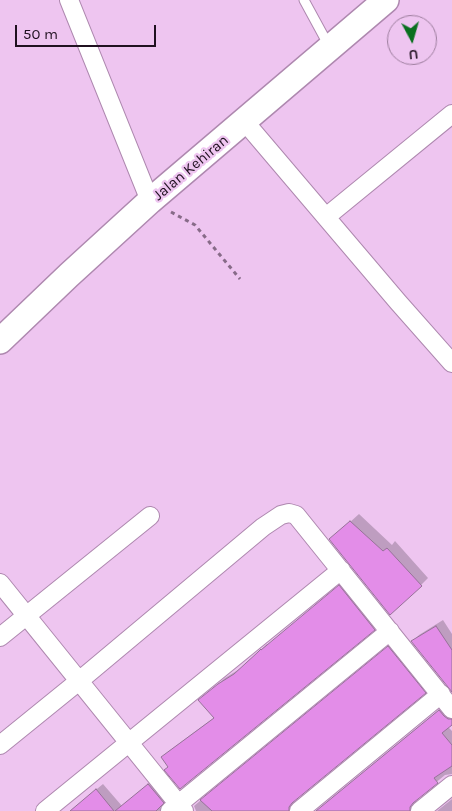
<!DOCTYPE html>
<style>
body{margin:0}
#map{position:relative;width:452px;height:811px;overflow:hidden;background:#eec5f0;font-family:Karla,sans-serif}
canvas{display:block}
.north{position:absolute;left:387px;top:15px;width:50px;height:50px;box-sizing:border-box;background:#eec5f0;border:1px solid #9c7d9d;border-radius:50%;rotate:174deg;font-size:14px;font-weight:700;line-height:20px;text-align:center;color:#201120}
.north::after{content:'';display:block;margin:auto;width:18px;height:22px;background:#0a701f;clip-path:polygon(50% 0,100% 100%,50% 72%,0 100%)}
.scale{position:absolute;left:15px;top:25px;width:141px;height:22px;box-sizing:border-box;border:2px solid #201120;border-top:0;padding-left:6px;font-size:15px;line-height:18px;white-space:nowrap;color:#201120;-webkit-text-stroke:4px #eec5f0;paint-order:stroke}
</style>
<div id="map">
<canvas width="452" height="811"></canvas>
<div class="north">U</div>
<div class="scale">50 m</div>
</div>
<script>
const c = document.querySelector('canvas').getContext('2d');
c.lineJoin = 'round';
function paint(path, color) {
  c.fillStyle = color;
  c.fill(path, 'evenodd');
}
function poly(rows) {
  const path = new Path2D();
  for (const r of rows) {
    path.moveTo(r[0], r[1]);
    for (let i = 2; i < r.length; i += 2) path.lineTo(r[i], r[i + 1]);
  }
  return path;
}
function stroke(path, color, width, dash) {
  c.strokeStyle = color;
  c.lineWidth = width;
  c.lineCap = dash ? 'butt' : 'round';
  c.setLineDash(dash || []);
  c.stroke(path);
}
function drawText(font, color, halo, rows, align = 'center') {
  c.font = font + ' Karla,sans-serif';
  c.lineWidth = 4.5;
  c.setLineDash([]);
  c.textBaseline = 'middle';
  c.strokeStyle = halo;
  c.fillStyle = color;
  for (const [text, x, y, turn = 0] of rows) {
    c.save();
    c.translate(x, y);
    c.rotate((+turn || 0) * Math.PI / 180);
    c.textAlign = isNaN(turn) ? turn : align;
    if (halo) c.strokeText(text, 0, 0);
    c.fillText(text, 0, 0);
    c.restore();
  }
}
const shadow = poly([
 [359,514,392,545,395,541,428,578,421,585,339,532],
 [345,581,380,623,374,629,170,766,169,751,215,717,205,695,225,678,241,668,265,646,267,644,268,645],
 [443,620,452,634,452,690,413,641,419,635],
 [395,641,431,686,295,800,294,805,297,811,196,811,194,806,201,800],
 [446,704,452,711,452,724,448,727,452,731,452,774,445,775,417,798,416,800,416,806,418,811,316,811],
 [155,778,166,799,165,805,168,811,70,811,103,784,122,806],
 [452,799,452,811,437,811]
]);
const building = poly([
 [350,521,383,551,387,548,422,586,390,615,329,539,350,521],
 [339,585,375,630,180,789,164,770,168,767,161,757,214,718,198,700,218,684,234,674,258,652,261,649,261,650,339,585],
 [436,626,452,650,452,692,411,641,436,626],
 [388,646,426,693,292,803,289,807,289,811,212,811,200,800,388,646],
 [439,710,444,716,448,719,452,719,452,725,442,733,452,745,452,766,434,778,438,783,413,803,410,807,410,811,316,811,439,710],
 [148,784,164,803,156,811,115,811,148,784],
 [96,789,114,811,70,811,96,789]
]);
const path = poly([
 [171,212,195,225,240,279]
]);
const lane = poly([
 [304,0,329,46]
]);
const street = poly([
 [69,0,150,201],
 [245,122,398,302,452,363],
 [326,217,452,114],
 [0,583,184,811],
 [0,637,150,516],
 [0,745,79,681,263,527,281,515,289,513,296,515,452,709],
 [45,811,341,570],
 [170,811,390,631],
 [299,811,441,694],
 [420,811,452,785]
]);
const secondary = poly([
 [0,341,69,275,150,201,386,0]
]);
const streetNames = [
 ["Jalan Kehiran",191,168,-40]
];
paint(shadow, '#0003');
paint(building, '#e38de8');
stroke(building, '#967198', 1);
stroke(lane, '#ae88af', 11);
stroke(street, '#ae88af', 20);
stroke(secondary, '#ae88af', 28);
stroke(path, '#876b88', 3, [4, 4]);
stroke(lane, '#fff', 9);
stroke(street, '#fff', 18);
stroke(secondary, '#fff', 25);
drawText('15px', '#201120', '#eec5f0', streetNames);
</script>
